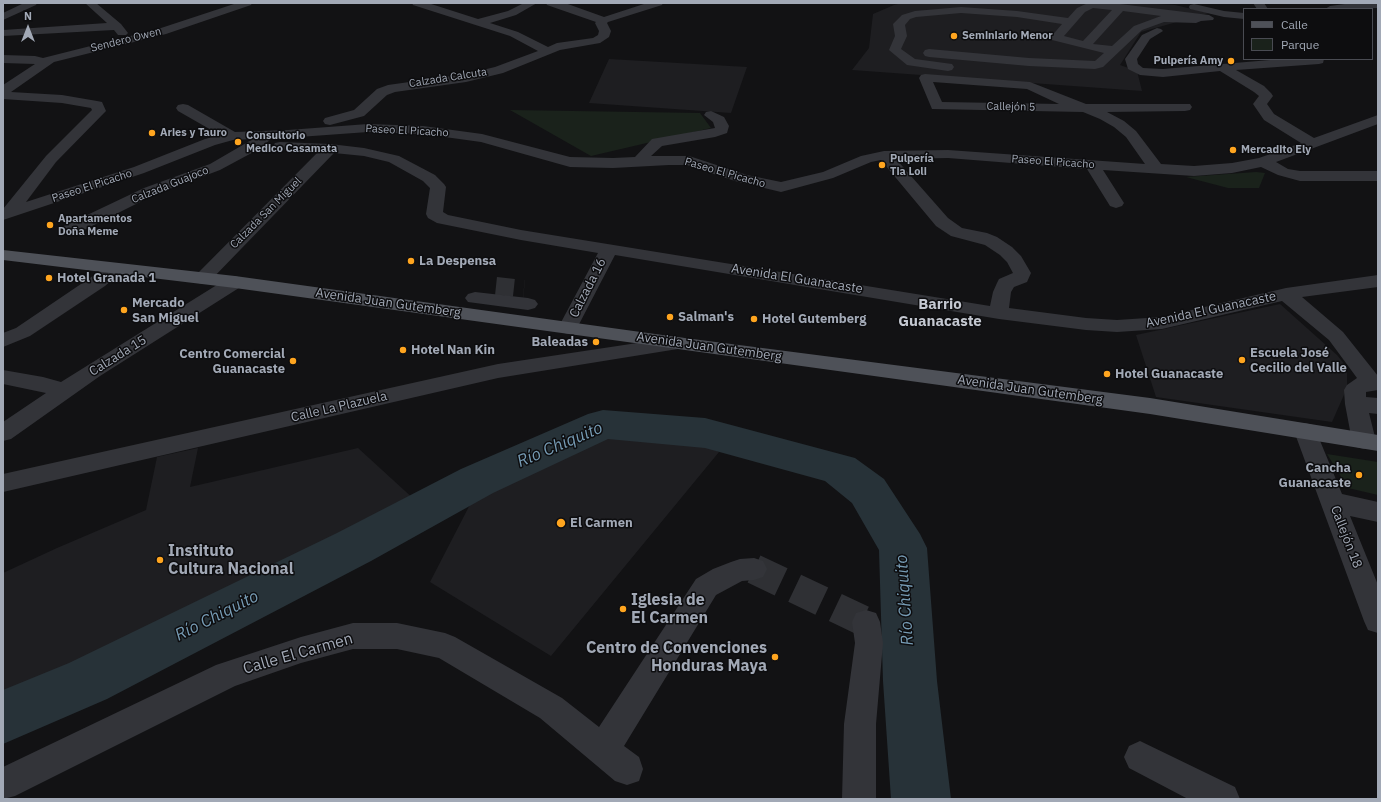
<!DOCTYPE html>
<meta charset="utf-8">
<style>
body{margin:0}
#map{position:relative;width:1381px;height:802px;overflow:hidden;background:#121214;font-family:"IBM Plex Sans",sans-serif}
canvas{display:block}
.frame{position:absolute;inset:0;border:4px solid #a2a9b6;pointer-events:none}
.legend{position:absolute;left:1243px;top:8px;width:130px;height:52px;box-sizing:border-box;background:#0d0d0f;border:1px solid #494b52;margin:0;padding:5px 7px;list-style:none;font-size:12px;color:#a2a9b6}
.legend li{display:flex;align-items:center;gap:8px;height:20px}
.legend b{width:20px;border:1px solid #494b52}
.north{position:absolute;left:8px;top:8px;width:40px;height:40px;-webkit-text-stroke:3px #0d0d0f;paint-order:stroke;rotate:0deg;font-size:11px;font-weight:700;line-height:16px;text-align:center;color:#a2a9b6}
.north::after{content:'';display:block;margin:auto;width:14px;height:18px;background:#a2a9b6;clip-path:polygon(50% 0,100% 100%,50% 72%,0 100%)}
</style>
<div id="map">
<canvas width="1381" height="802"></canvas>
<div class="frame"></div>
<ul class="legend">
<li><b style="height:5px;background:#4e5158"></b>Calle</li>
<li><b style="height:11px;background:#1a221b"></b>Parque</li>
</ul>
<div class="north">N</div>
</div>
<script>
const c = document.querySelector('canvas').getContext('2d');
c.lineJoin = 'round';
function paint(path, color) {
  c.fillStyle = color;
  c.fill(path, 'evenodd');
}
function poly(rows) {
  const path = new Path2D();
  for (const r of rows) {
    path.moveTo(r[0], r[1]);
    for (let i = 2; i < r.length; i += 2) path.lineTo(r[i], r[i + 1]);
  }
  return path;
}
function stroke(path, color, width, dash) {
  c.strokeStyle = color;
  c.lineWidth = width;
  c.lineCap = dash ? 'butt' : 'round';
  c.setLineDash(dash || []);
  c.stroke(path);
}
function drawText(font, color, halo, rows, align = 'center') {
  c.font = font + ' "IBM Plex Sans",sans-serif';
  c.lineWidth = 3;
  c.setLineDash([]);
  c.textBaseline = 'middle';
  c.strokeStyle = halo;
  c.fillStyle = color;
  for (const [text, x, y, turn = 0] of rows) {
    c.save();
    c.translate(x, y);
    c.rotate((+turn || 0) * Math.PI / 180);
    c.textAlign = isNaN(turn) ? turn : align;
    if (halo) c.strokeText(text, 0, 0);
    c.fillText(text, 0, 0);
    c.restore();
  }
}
const built = poly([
 [902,3,1140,3,1175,5,1209,13,1141,32,1120,65,1137,71,1142,91,852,70,869,48,873,14,894,5],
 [609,59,747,67,731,113,589,103],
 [1280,304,1337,355,1345,365,1347,373,1347,388,1332,422,1156,397,1136,335],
 [604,432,696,440,719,452,551,656,430,582,478,489],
 [198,448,190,487,358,448,416,501,3,697,3,573,57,548,146,510,157,457]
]);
const green = poly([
 [510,110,700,113,711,128,591,156],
 [1256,172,1265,173,1259,188,1228,188,1186,177],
 [1327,454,1378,462,1378,495,1348,488]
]);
const river = poly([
 [603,410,705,418,855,458,884,479,920,534,927,548,937,681,951,799,891,799,883,681,879,550,852,503,825,481,705,448,608,439,493,493,371,561,107,699,3,744,3,690,69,663,337,533,461,469,588,414,603,410]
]);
const minorTunnelFar1 = poly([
 [496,286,524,289]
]);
const minorTunnel = poly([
 [754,569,866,622]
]);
const minor = poly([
 [24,3,37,3,36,5,3,20,3,13,24,3],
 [85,3,96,3,121,24,128,33,126,35,118,35,114,30,3,36,3,30,107,23,85,3],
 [237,3,252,3,251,5,166,34,54,62,11,92,62,95,97,101,102,102,106,111,56,162,26,202,134,167,205,139,220,135,178,111,176,108,178,105,183,104,188,105,235,132,288,130,368,124,423,126,482,134,570,157,613,158,635,157,652,139,715,128,713,122,704,115,706,112,711,111,724,117,729,126,727,133,715,137,662,146,651,156,689,156,747,175,781,182,823,172,861,156,884,151,948,150,1145,164,1126,137,1114,127,1100,119,1083,112,932,109,919,78,921,75,925,74,1030,82,1086,104,1190,104,1192,107,1190,110,1185,111,1107,112,1124,121,1136,131,1161,164,1194,166,1232,163,1259,158,1301,143,1264,120,1253,104,1259,96,1254,92,1220,71,1163,77,1140,75,1128,69,1125,59,1142,35,1157,28,1161,29,1163,31,1150,39,1137,59,1138,64,1143,68,1163,69,1282,59,1324,59,1323,63,1319,64,1236,70,1264,86,1271,93,1273,96,1267,104,1274,114,1314,138,1378,115,1378,124,1276,162,1288,169,1300,171,1378,171,1378,181,1300,181,1278,175,1261,167,1232,173,1194,176,1103,170,1124,203,1122,206,1116,208,1110,206,1087,169,948,158,896,159,948,218,962,228,987,233,997,237,1012,247,1021,256,1031,273,1027,282,1014,287,1011,292,1009,308,1086,318,1117,320,1162,317,1286,288,1378,275,1378,287,1302,297,1343,332,1378,376,1378,390,1366,392,1366,397,1378,398,1378,414,1369,413,1376,441,1372,447,1364,449,1356,447,1352,441,1345,404,1344,390,1347,385,1357,378,1329,340,1282,301,1162,329,1117,332,1086,330,999,319,615,255,575,332,568,334,561,332,558,328,598,253,521,240,437,223,428,218,426,214,430,188,423,181,389,162,364,156,334,153,209,282,202,284,195,282,193,278,318,152,275,149,273,146,275,143,280,142,330,144,364,148,399,156,435,175,444,184,446,187,443,212,448,215,521,230,990,306,993,292,997,283,999,279,1013,273,1007,262,1000,255,985,245,951,236,936,226,881,160,871,162,833,178,781,192,735,181,687,165,669,165,613,168,570,167,481,142,423,134,368,132,271,139,259,149,220,170,156,194,76,234,70,235,64,234,61,230,64,226,144,188,210,164,253,139,233,140,215,145,144,173,3,220,3,209,46,156,92,110,91,108,62,103,3,99,3,85,35,64,3,63,3,55,35,56,43,58,158,29,237,3],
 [933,82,1027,89,1059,104,942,102,933,82],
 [412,3,428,3,478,19,508,11,524,3,537,3,516,15,490,23,518,32,548,47,557,43,593,38,598,35,599,31,595,23,596,22,547,5,546,3,565,3,604,17,647,3,663,3,662,5,608,22,607,23,611,31,609,37,600,43,560,50,503,73,466,82,395,92,387,95,364,116,330,125,325,124,323,121,325,118,354,110,377,89,388,85,466,74,495,67,538,51,510,36,413,5,412,3],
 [1088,3,1120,4,1209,15,1214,18,1213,20,1201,21,1196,23,1164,22,1142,30,1103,67,1095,69,1029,66,929,57,925,56,923,53,925,50,929,49,1029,58,1095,61,1104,53,1052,40,1050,38,1062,24,1017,17,961,13,916,17,910,19,905,25,907,36,901,49,915,59,952,64,954,67,952,70,948,71,907,65,889,50,895,36,893,24,902,15,915,11,961,7,1017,11,1068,18,1077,8,1088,3],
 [1093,8,1112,10,1083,41,1064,36,1085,12,1093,8],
 [1123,11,1161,16,1134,26,1112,46,1093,44,1123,11],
 [1253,3,1264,3,1268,9,1257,9,1253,3],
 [1352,3,1378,3,1378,8,1325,9,1330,6,1352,3],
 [1194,4,1224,11,1244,13,1244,19,1224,17,1190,9,1189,7,1190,5,1194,4],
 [115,264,121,265,124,269,105,286,30,336,3,347,3,333,16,328,109,265,115,264],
 [235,276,242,278,244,282,242,286,100,376,11,439,3,441,3,422,46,393,3,384,3,370,43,377,61,382,228,278,235,276],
 [475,292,528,298,535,300,538,304,535,308,528,310,468,302,465,298,468,294,475,292],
 [677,337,684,338,687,343,684,348,498,378,3,492,3,474,498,364,677,337],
 [1305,423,1313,425,1316,431,1342,494,1378,502,1378,522,1350,516,1378,585,1378,633,1368,630,1364,621,1294,431,1297,425,1305,423],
 [754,558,763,561,767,569,763,577,754,580,742,581,716,595,624,746,639,757,643,769,639,781,627,785,615,781,540,718,439,658,397,649,353,649,301,663,235,686,15,796,3,799,3,767,216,665,301,637,353,623,397,623,445,633,455,637,562,698,599,727,696,579,713,569,731,562,740,559,754,558],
 [866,610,876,613,880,622,883,643,876,724,876,799,842,799,844,724,855,643,852,622,856,613,866,610],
 [1140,741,1235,787,1240,799,1188,799,1129,768,1124,757,1129,746,1140,741]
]);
const major = poly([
 [3,250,235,276,677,337,1150,398,1378,435,1378,451,1150,414,235,288,3,260,3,250]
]);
const markers = [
 [954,36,4,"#ffa51f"],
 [1231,61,4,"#ffa51f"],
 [152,133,4,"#ffa51f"],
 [238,142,4,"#ffa51f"],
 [1233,150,4,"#ffa51f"],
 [882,165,4,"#ffa51f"],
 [50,225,4,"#ffa51f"],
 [411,261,4,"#ffa51f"],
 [49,278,4,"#ffa51f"],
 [124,310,4,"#ffa51f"],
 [670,317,4,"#ffa51f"],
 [754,319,4,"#ffa51f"],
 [596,342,4,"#ffa51f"],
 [403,350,4,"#ffa51f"],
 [1242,360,4,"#ffa51f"],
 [293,361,4,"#ffa51f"],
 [1107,374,4,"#ffa51f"],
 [1359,475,4,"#ffa51f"],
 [561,523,5,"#ffa51f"],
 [160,560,4,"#ffa51f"],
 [623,609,4,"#ffa51f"],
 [775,657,4,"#ffa51f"]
];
const farPoinames = [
 ["Seminiario Menor",962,36],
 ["Pulpería Amy",1223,61,"right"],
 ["Aries y Tauro",160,133],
 ["Consultorio",246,136],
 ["Medico Casamata",246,149],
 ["Mercadito Ely",1241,150],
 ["Pulpería",890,159],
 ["Tia Loli",890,172],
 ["Apartamentos",58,219],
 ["Doña Meme",58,232]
];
const farStreetnames = [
 ["Sendero Owen",126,40,-14],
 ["Calzada Calcuta",448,78,-9],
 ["Callejón 5",1011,107,1],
 ["Paseo El Picacho",407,131,3],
 ["Paseo El Picacho",1053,162,4],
 ["Paseo El Picacho",725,173,16],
 ["Calzada Guajoco",170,185,-22],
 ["Paseo El Picacho",92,186,-18],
 ["Calzada San Miguel",266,213,-45]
];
const poiNames = [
 ["La Despensa",419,261],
 ["Hotel Granada 1",57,278],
 ["Mercado",132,303],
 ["San Miguel",132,318],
 ["Salman's",678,317],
 ["Hotel Gutemberg",762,319],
 ["Baleadas",588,342,"right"],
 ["Hotel Nan Kin",411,350],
 ["Escuela José",1250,353],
 ["Cecilio del Valle",1250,368],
 ["Centro Comercial",285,354,"right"],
 ["Guanacaste",285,369,"right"],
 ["Hotel Guanacaste",1115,374],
 ["Cancha",1351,468,"right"],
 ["Guanacaste",1351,483,"right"],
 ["El Carmen",570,523]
];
const streetNames = [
 ["Avenida El Guanacaste",797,279,9],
 ["Calzada 16",588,288,-63],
 ["Avenida Juan Gutemberg",388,303,8],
 ["Avenida El Guanacaste",1211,310,-12],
 ["Avenida Juan Gutemberg",709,347,8],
 ["Calzada 15",118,356,-32],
 ["Avenida Juan Gutemberg",1030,390,8],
 ["Calle La Plazuela",339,407,-13],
 ["Callejón 18",1346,537,69]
];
const quarterNames = [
 ["Barrio",940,305],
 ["Guanacaste",940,322]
];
const nearPoinames = [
 ["Instituto",168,551],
 ["Cultura Nacional",168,569],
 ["Iglesia de",631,600],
 ["El Carmen",631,618],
 ["Centro de Convenciones",767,648,"right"],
 ["Honduras Maya",767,666,"right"]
];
const nearStreetnames = [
 ["Calle El Carmen",298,654,-16]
];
const nearWaternames = [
 ["Río Chiquito",560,445,-23],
 ["Río Chiquito",905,600,-94],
 ["Río Chiquito",217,616,-27]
];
paint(built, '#1e1e21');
paint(green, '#1a221b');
paint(river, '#273238');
stroke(minorTunnelFar1, '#2f3034', 18, [18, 10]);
stroke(minorTunnel, '#2f3034', 30, [30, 15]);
paint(minor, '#333439');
paint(major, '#4e5158');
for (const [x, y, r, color] of markers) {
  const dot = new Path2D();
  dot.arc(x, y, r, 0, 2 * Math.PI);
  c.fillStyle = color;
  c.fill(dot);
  stroke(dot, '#0d0d0f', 1.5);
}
drawText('bold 11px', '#a2a9b6', '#0d0d0f', farPoinames, 'left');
drawText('11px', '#a2a9b6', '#0d0d0f', farStreetnames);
drawText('bold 13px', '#a2a9b6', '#0d0d0f', poiNames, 'left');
drawText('13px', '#a2a9b6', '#0d0d0f', streetNames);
drawText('bold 15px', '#c4c8d1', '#0d0d0f', quarterNames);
drawText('bold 16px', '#a2a9b6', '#0d0d0f', nearPoinames, 'left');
drawText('16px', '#a2a9b6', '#0d0d0f', nearStreetnames);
drawText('italic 17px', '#769bb4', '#0d0d0f', nearWaternames);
</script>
